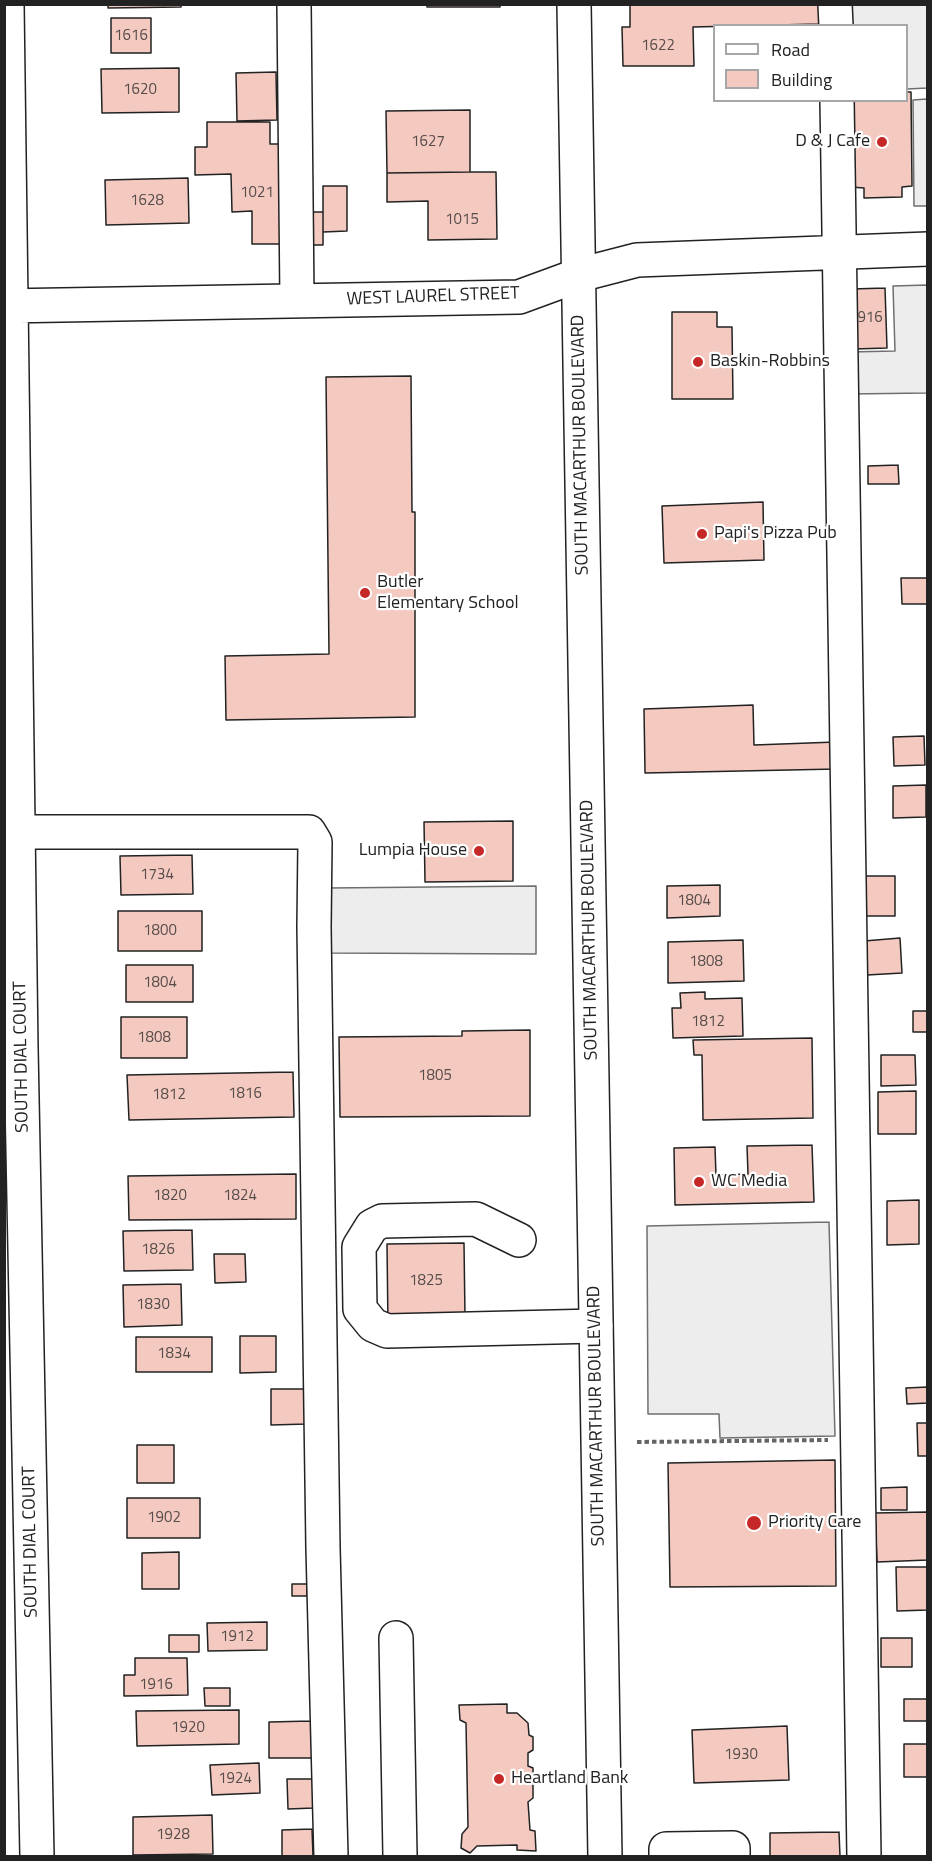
<!DOCTYPE html>
<style>
body{margin:0}
#map{position:relative;width:932px;height:1861px;overflow:hidden;background:#fff;font-family:"Titillium Web",sans-serif}
canvas{display:block}
.frame{position:absolute;inset:0;border:6px solid #222;pointer-events:none}
.legend{position:absolute;left:713px;top:24px;width:195px;height:78px;box-sizing:border-box;background:#fff;border:2px solid #a7a7a7;margin:0;padding:8px 10px;list-style:none;font-size:18px;color:#222}
.legend li{display:flex;align-items:center;gap:12px;height:30px}
.legend b{width:30px;border:2px solid #a7a7a7}
</style>
<div id="map">
<canvas width="932" height="1861"></canvas>
<div class="frame"></div>
<ul class="legend">
<li><b style="height:8px;background:#fff"></b>Road</li>
<li><b style="height:16px;background:#f3c9c0"></b>Building</li>
</ul>
</div>
<script>
const c = document.querySelector('canvas').getContext('2d');
c.lineJoin = 'round';
function paint(path, color) {
  c.fillStyle = color;
  c.fill(path, 'evenodd');
}
function poly(rows) {
  const path = new Path2D();
  for (const r of rows) {
    path.moveTo(r[0], r[1]);
    for (let i = 2; i < r.length; i += 2) path.lineTo(r[i], r[i + 1]);
  }
  return path;
}
function stroke(path, color, width, dash) {
  c.strokeStyle = color;
  c.lineWidth = width;
  c.lineCap = dash ? 'butt' : 'round';
  c.setLineDash(dash || []);
  c.stroke(path);
}
function drawText(font, color, halo, rows, align = 'center') {
  c.font = font + ' "Titillium Web",sans-serif';
  c.lineWidth = 4.5;
  c.setLineDash([]);
  c.textBaseline = 'middle';
  c.strokeStyle = halo;
  c.fillStyle = color;
  for (const [text, x, y, turn = 0] of rows) {
    c.save();
    c.translate(x, y);
    c.rotate((+turn || 0) * Math.PI / 180);
    c.textAlign = isNaN(turn) ? turn : align;
    if (halo) c.strokeText(text, 0, 0);
    c.fillText(text, 0, 0);
    c.restore();
  }
}
const parking = poly([
 [847,5,927,5,927,88,907,89,906,26,848,25,847,5],
 [927,99,927,206,914,206,913,100,927,99],
 [927,285,927,393,849,394,849,352,895,351,893,286,927,285],
 [536,886,536,954,329,953,328,888,536,886],
 [829,1222,835,1436,720,1438,719,1414,648,1414,647,1226,829,1222]
]);
const building = poly([
 [108,4,181,4,181,7,108,8,108,4],
 [427,4,500,4,500,7,427,7,427,4],
 [630,4,819,4,819,24,693,27,694,66,623,66,622,27,630,27,630,4],
 [111,18,151,18,151,53,111,53,111,18],
 [179,68,179,112,102,113,101,69,179,68],
 [276,72,277,120,237,121,236,73,276,72],
 [906,92,911,92,912,186,902,187,902,197,864,198,864,188,851,187,849,100,906,100,906,92],
 [470,110,470,172,387,173,386,111,470,110],
 [207,122,270,122,270,144,282,144,283,244,252,244,252,211,232,212,231,174,195,175,195,147,207,147,207,122],
 [470,172,496,172,497,239,428,240,428,201,387,202,387,173,470,172],
 [188,178,189,223,106,225,105,180,188,178],
 [323,186,347,186,347,231,323,232,323,186],
 [305,212,323,212,323,245,305,245,305,212],
 [885,288,887,348,854,349,852,289,885,288],
 [672,312,717,312,717,327,732,327,733,399,672,399,672,312],
 [411,376,412,512,415,512,415,717,226,720,225,656,329,654,326,377,411,376],
 [898,465,899,484,868,484,868,466,898,465],
 [763,502,764,560,664,563,662,506,763,502],
 [901,578,928,578,928,604,902,604,901,578],
 [753,705,754,745,836,742,837,769,645,773,644,709,753,705],
 [924,736,925,765,894,766,893,737,924,736],
 [926,785,926,817,893,818,893,786,926,785],
 [513,821,513,881,425,882,424,822,513,821],
 [192,855,193,894,121,895,120,856,192,855],
 [858,876,895,876,895,916,858,916,858,876],
 [720,885,720,916,667,918,667,886,720,885],
 [118,911,202,911,202,951,118,951,118,911],
 [900,938,902,973,867,975,864,941,900,938],
 [743,940,744,981,668,983,668,942,743,940],
 [126,965,193,965,193,1002,126,1002,126,965],
 [705,992,705,999,742,998,743,1036,673,1038,672,1008,681,1008,680,993,705,992],
 [913,1011,928,1011,928,1032,913,1032,913,1011],
 [121,1017,187,1017,187,1058,121,1058,121,1017],
 [530,1030,530,1116,340,1117,339,1037,462,1036,462,1031,530,1030],
 [812,1038,813,1118,703,1120,702,1055,694,1055,693,1040,812,1038],
 [881,1055,915,1055,916,1085,881,1086,881,1055],
 [293,1072,294,1117,129,1120,127,1075,293,1072],
 [916,1091,916,1134,878,1134,878,1092,916,1091],
 [812,1145,814,1202,675,1205,674,1148,715,1147,716,1175,748,1174,747,1146,812,1145],
 [296,1174,296,1219,129,1220,128,1176,296,1174],
 [919,1200,919,1244,887,1245,887,1201,919,1200],
 [192,1230,193,1270,124,1271,123,1231,192,1230],
 [464,1243,465,1317,388,1327,387,1244,464,1243],
 [214,1254,245,1254,246,1282,215,1283,214,1254],
 [181,1284,182,1325,124,1327,123,1285,181,1284],
 [240,1336,276,1336,276,1372,240,1373,240,1336],
 [136,1337,212,1337,212,1372,136,1372,136,1337],
 [928,1387,928,1403,907,1404,906,1388,928,1387],
 [271,1389,307,1389,307,1424,271,1425,271,1389],
 [917,1423,928,1423,928,1456,918,1456,917,1423],
 [137,1445,174,1445,174,1483,137,1483,137,1445],
 [835,1460,836,1586,670,1587,668,1463,835,1460],
 [907,1487,907,1510,881,1510,881,1488,907,1487],
 [127,1498,200,1498,200,1538,127,1538,127,1498],
 [928,1512,928,1560,877,1562,875,1513,928,1512],
 [179,1552,179,1589,142,1589,142,1553,179,1552],
 [896,1567,928,1567,928,1610,897,1611,896,1567],
 [292,1584,307,1584,307,1596,292,1596,292,1584],
 [267,1622,267,1650,208,1651,207,1623,267,1622],
 [169,1635,199,1635,199,1652,169,1652,169,1635],
 [881,1638,912,1638,912,1667,881,1667,881,1638],
 [135,1658,187,1658,188,1695,124,1696,124,1675,135,1675,135,1658],
 [204,1688,230,1688,230,1706,205,1706,204,1688],
 [904,1699,928,1699,928,1721,904,1721,904,1699],
 [507,1704,507,1713,517,1713,528,1723,529,1735,533,1737,533,1750,528,1753,528,1766,533,1768,533,1798,528,1802,530,1830,535,1831,536,1851,517,1850,517,1845,477,1846,470,1853,461,1848,462,1834,468,1827,466,1723,460,1720,459,1705,507,1704],
 [239,1710,239,1744,137,1746,136,1711,239,1710],
 [311,1721,312,1758,269,1758,269,1722,311,1721],
 [787,1726,789,1780,694,1783,692,1730,787,1726],
 [904,1744,928,1744,928,1777,904,1777,904,1744],
 [259,1763,260,1793,212,1795,210,1765,259,1763],
 [287,1779,314,1779,314,1808,288,1809,287,1779],
 [212,1815,213,1854,133,1855,133,1817,212,1815],
 [312,1829,313,1856,282,1856,282,1830,312,1829],
 [839,1832,840,1856,770,1856,770,1833,839,1832]
]);
const path = poly([
 [637,1442,828,1440]
]);
const minor = poly([
 [7,4,21,1048,37,1856],
 [294,4,297,300],
 [835,4,836,26],
 [837,100,864,1856],
 [4,306,519,297,579,275,637,260,928,249],
 [19,832,309,832,315,842,314,927,323,1548,331,1856],
 [519,1240,476,1219,382,1221,372,1226,359,1247,360,1309,373,1325,387,1331,596,1326],
 [396,1638,400,1856],
 [666,1856,666,1849,733,1848,733,1856]
]);
const major = poly([
 [574,4,605,1856]
]);
const markers = [
 [882,142,6,"#c62828"],
 [698,362,6,"#c62828"],
 [702,534,6,"#c62828"],
 [365,593,6,"#c62828"],
 [479,851,6,"#c62828"],
 [699,1182,6,"#c62828"],
 [754,1523,8,"#c62828"],
 [499,1779,6,"#c62828"]
];
const numberNames = [
 ["1616",131,36],
 ["1622",658,46],
 ["1620",140,90],
 ["1627",428,142],
 ["1021",257,193],
 ["1628",147,201],
 ["1015",462,220],
 ["916",870,318],
 ["1734",157,875],
 ["1804",694,901],
 ["1800",160,931],
 ["1808",706,962],
 ["1804",160,983],
 ["1812",708,1022],
 ["1808",154,1038],
 ["1805",435,1076],
 ["1816",245,1094],
 ["1812",169,1095],
 ["1820",170,1196],
 ["1824",240,1196],
 ["1826",158,1250],
 ["1825",426,1281],
 ["1830",153,1305],
 ["1834",174,1354],
 ["1902",164,1518],
 ["1912",237,1637],
 ["1916",156,1685],
 ["1920",188,1728],
 ["1930",741,1755],
 ["1924",235,1779],
 ["1928",173,1835]
];
const poiNames = [
 ["D & J Cafe",870,142,"right"],
 ["Baskin-Robbins",710,362],
 ["Papi's Pizza Pub",714,534],
 ["Butler",377,583],
 ["Elementary School",377,604],
 ["Lumpia House",467,851,"right"],
 ["WC Media",711,1182],
 ["Priority Care",768,1523],
 ["Heartland Bank",511,1779]
];
const streetNames = [
 ["WEST LAUREL STREET",433,297,-2],
 ["SOUTH MACARTHUR BOULEVARD",581,445,-91],
 ["SOUTH MACARTHUR BOULEVARD",590,930,-91],
 ["SOUTH DIAL COURT",22,1057,-91],
 ["SOUTH MACARTHUR BOULEVARD",597,1416,-91],
 ["SOUTH DIAL COURT",31,1542,-91]
];
paint(parking, '#ededed');
stroke(parking, '#6f6f6f', 1.5);
paint(building, '#f3c9c0');
stroke(building, '#222', 1.5);
stroke(minor, '#222', 36);
stroke(major, '#222', 36);
stroke(path, '#646464', 4, [4.5, 3]);
stroke(minor, '#fff', 33);
stroke(major, '#fff', 33);
for (const [x, y, r, color] of markers) {
  const dot = new Path2D();
  dot.arc(x, y, r, 0, 2 * Math.PI);
  c.fillStyle = color;
  c.fill(dot);
  stroke(dot, '#fff', 2);
}
drawText('15px', '#564c4a', null, numberNames);
drawText('18px', '#222', '#fff', poiNames, 'left');
drawText('18px', '#222', '#fff', streetNames);
</script>
